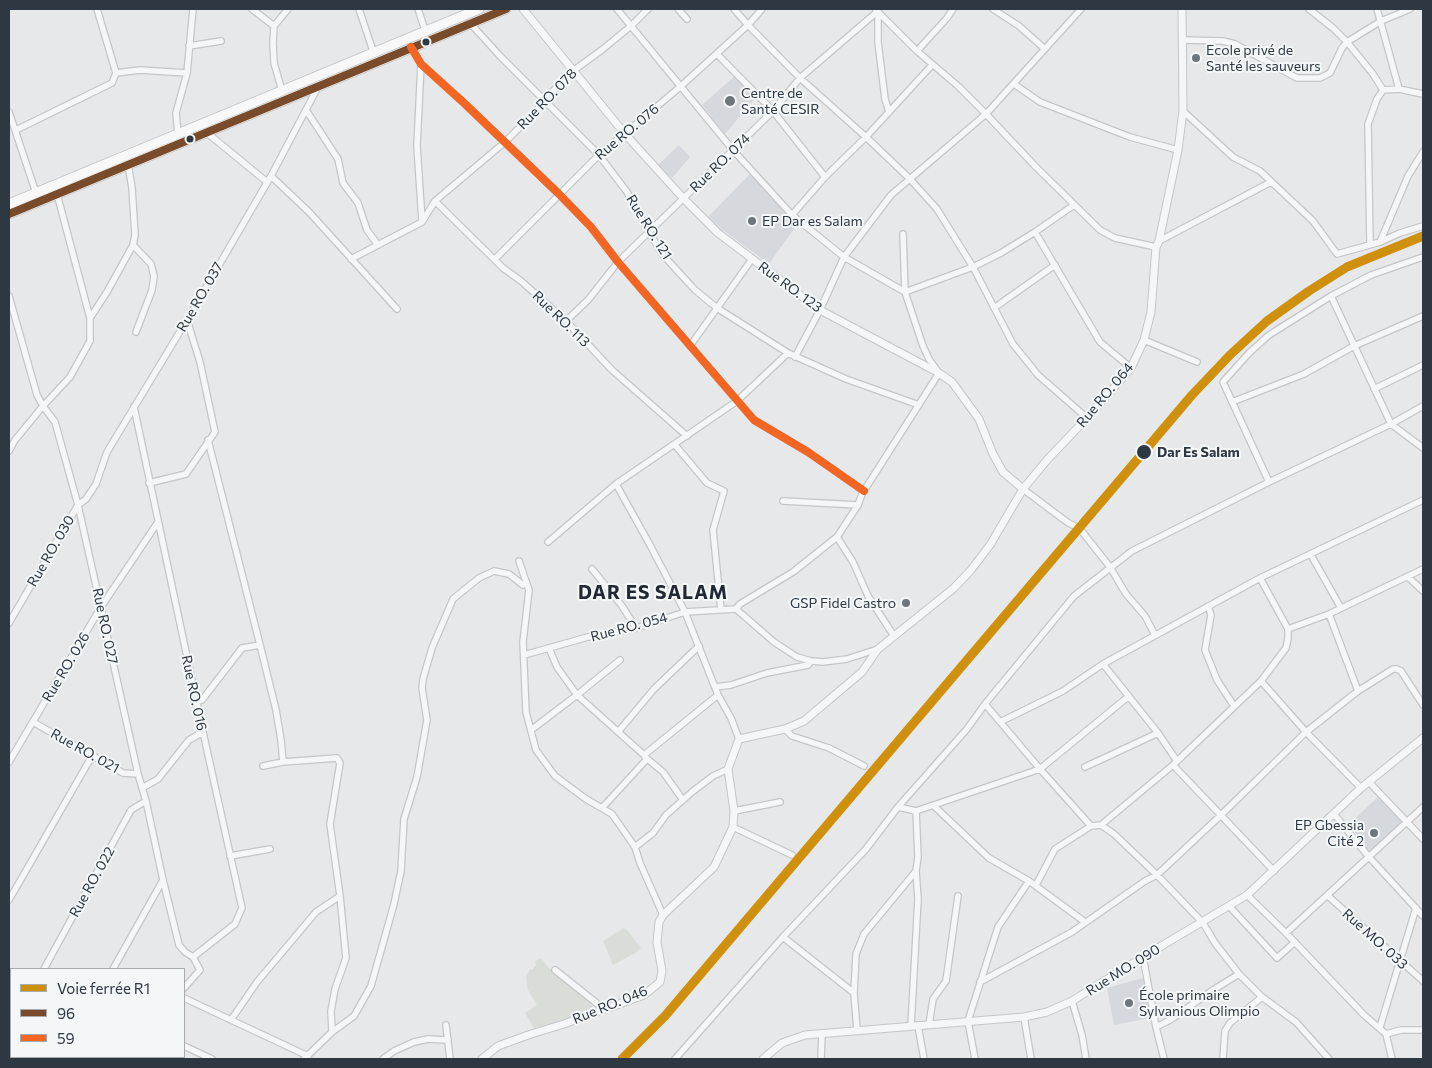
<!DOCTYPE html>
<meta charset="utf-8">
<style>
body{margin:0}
#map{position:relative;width:1432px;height:1068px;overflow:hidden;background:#e6e8ea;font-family:Commissioner,sans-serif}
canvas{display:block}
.frame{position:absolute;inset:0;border:10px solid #2e3842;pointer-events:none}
.legend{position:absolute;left:10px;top:968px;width:175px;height:90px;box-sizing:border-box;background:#f4f7f8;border:1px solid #a5abaf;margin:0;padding:6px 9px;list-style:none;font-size:15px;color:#2e3842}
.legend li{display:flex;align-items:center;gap:10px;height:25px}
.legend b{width:25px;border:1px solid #a5abaf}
</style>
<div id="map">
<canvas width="1432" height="1068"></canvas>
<div class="frame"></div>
<ul class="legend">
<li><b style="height:6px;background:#cf900d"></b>Voie ferrée R1</li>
<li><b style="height:6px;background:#7a4b2a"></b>96</li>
<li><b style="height:6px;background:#f26522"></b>59</li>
</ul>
</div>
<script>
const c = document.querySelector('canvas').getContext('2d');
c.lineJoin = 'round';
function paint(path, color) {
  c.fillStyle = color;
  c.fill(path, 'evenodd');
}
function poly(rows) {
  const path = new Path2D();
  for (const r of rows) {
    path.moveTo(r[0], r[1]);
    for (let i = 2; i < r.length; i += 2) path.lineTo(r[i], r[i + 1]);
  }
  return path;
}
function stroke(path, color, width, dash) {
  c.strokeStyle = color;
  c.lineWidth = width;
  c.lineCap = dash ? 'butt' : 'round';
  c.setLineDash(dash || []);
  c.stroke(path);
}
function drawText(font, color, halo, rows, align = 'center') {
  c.font = font + ' Commissioner,sans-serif';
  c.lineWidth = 4;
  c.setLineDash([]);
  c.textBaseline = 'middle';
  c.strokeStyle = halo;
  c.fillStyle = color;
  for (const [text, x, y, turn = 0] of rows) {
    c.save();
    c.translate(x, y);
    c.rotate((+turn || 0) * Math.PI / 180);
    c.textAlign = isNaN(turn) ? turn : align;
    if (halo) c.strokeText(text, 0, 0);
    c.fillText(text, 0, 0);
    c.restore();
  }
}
const built = poly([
 [736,75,756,97,725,134,702,105],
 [679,145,690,157,672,178,658,165],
 [750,174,796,226,769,264,723,230,708,217],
 [1379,796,1405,823,1371,855,1349,824],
 [1143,978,1150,1018,1114,1025,1107,988]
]);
const green = poly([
 [624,928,627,930,641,948,637,952,613,965,603,941],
 [541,958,549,968,589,999,592,1006,590,1012,534,1028,525,1013,537,1005,528,990,526,977,530,969,532,970,536,965,535,961]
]);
const minor = poly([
 [97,9,116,73,140,70,187,73],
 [252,9,274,26,288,9],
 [359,9,374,54],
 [418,9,425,30],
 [617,9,733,150,792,215,844,257,905,292,973,267,1001,253,1035,232],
 [678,9,687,19],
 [734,9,748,25,800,78,866,137,909,178,937,209,973,267,1013,344,1038,375,1087,418],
 [993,9,1019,26,1045,49],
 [1309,9,1333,28,1347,42,1373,74,1383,90],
 [1377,9,1399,89],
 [876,10,917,51,958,86,986,114,1035,166,1100,230,1115,238,1156,247],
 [878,11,878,42,885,99,889,112],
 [470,23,500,56,599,155,627,192,649,232,663,255,695,290,717,308,788,353,846,379,919,405],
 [274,26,273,43,274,63,282,91],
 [1182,40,1223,41,1235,44,1297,78,1320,78,1330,73,1342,48,1347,42,1381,21,1410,9],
 [189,46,221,41],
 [411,47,421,64,464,103,559,194,591,227,618,262,754,420,808,452,864,491],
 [917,51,947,18,953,9],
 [717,54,773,111,825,177],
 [421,64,417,146,422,221],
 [1014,84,1040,102,1130,137,1178,150],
 [306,110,338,159,343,183,358,203,367,230,378,245],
 [1183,111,1233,157,1260,171,1313,221,1337,254,1380,242,1408,176,1423,152],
 [9,112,36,193],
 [16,130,112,83,116,73],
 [206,132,267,182],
 [178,134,176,113,187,73,193,9],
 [271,176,309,212,397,309],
 [57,194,90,318],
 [435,201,503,268,521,281,566,321,612,370,687,436],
 [1074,205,1035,232,1100,342,1131,368],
 [792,215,825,177,866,137,932,65],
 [1159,241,1271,182],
 [1380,242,1400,233,1423,226],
 [1370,244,1368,124,1377,99,1383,90,1399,89,1423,94],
 [133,245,151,264,154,276,152,290,136,332],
 [351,259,422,222,435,201,505,142,546,101,550,94,573,71,603,49,631,26,648,9],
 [495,259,599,155,680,87,748,25,762,9],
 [9,296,37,395,43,406,55,422,78,505,138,774,146,801,163,880,179,945,185,952,193,957,200,970,184,988],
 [1331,296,1391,424,1423,448],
 [994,308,1055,265],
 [566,321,588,300,618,262,773,111,800,78,878,11],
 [1144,340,1197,362],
 [690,346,752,259],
 [795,357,820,310,844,257,891,195,986,114,1081,9],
 [1374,389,1423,365],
 [1232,402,1304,374,1354,346,1423,316],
 [134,407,203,732,242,908,235,924,193,957],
 [675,445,707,483,724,491,713,530,721,610],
 [9,451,15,440,43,406,70,377,90,341,90,318,107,292,133,245,135,235,132,188,128,164],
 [1269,482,1223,382,1249,353,1269,335,1331,296,1371,275,1423,257],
 [149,483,186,474,215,432,200,362,187,320],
 [616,484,650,545,685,612,718,695,731,718,739,739],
 [1023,489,1067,522,1080,529,1110,567,1126,594,1145,616,1155,635],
 [783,501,858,505],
 [837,537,853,562,868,596,894,636],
 [548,542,616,484,737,401,788,353],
 [1311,555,1341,608],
 [519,561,529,590,523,642,526,712,536,750,555,776,586,799,612,814,635,847,640,863,663,915],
 [592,569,622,606,636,628],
 [1408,577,1423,591],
 [1208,606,1211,615,1205,650,1217,680,1234,706],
 [736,609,740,604,793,572,837,537,858,505,862,494,939,373,929,359,923,346,905,292,903,234],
 [736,609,774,642,797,657,811,661,823,662,847,659,878,649],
 [9,623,78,505,86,499,96,484,107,452,187,320,271,176,318,87],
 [1288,629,1329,614,1423,569],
 [260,645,276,710,281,740,283,762],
 [549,648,557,667,577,695,620,660],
 [524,655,588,637,636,628,685,612,736,609],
 [1103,664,1158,733,1177,761],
 [1261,681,1306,732,1361,788],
 [715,687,731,685,767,673,808,665,811,661],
 [1358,691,1393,669,1397,669,1401,671,1423,705],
 [197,702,202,700,242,648,260,645,208,440],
 [985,704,1040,769,1091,826,1101,825,1114,834,1157,875,1203,923,1215,943,1239,974,1262,997,1296,1022,1329,1059],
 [33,722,123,773,138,774],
 [1000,722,1063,691,1103,664,1260,578,1423,500],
 [785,729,792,736,829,748,864,766],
 [531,730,577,695,644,755,718,695],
 [618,732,654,689,699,646],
 [645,757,663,772,683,800],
 [9,762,101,607,158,522],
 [1173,765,1274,871],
 [263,766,283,762,337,758,340,763,330,824,340,896,346,958,335,989,331,1011,332,1032],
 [1085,767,1158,733],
 [1369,782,1423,839],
 [142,788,158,779,189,740,203,732],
 [934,806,989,858,1029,881,1085,922],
 [898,807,916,811,918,857,916,871,918,899,911,1026],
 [602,808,647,759],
 [734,811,780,802],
 [916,811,1040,769,1129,696],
 [1334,814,1369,857,1423,916],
 [1101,825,1173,765,1261,681,1286,648,1288,638,1288,629,1260,578],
 [733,827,792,855],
 [635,847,653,833,666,815,692,792,713,776,728,769],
 [230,856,270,849],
 [1036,885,1055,849,1091,826],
 [1247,895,1286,933,1364,1015,1386,1034,1392,1059],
 [1328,896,1423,981],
 [9,900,92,756],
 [1229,906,1277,958,1295,942],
 [1286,933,1423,807],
 [783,937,854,993],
 [1143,957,1156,1027,1164,1059],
 [44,969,131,810,146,801],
 [113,969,163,880],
 [555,970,604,1009],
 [980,982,1072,932,1145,881,1157,875,1220,816,1306,732,1358,691,1329,614],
 [184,998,308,1056],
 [1072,1001,1082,1035,1086,1059],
 [1024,1017,1031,1059],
 [231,1020,257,982,316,912,340,896],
 [446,1025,450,1059],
 [929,1025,933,999,946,981,958,896],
 [918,1026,924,1059],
 [1156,1027,1170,1020,1213,990,1239,974],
 [1380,1027,1416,908],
 [857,1030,854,993,856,954,864,934,916,871],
 [9,1034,11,1029],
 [1386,1034,1401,1030,1423,1030],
 [184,1046,212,1059],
 [9,1056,15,1059],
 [59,1059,61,1057],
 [304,1059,332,1032,354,1016,371,986,394,904,401,871,404,819,417,777,427,720,422,688,423,679,432,648,453,599,479,578,494,571,509,574,523,585],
 [383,1059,394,1051,414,1042,428,1039,448,1040],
 [675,1059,783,937,866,849,898,807,967,729,985,704,1074,596,1132,551,1269,482,1391,424,1423,406],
 [821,1059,822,1033],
 [975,1059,968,1021,998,927,1029,881],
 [1223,1059,1225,1031,1230,1023,1262,997]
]);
const tertiary = poly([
 [523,9,625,134,683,198,718,233,820,310,939,373,952,382,979,419,993,454,1003,472,1023,489],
 [482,1059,498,1046,531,1034,564,1024,644,995,660,982,662,971,657,942,659,922,663,915,714,867,733,827,734,811,728,769,739,739,785,729,804,721,862,672,878,649,954,588,971,570,990,545,1023,489,1047,460,1087,418,1131,368,1144,340,1151,312,1156,247,1159,241,1178,150,1183,111,1182,9],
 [763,1059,782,1043,805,1035,1024,1017,1047,1012,1072,1001,1143,957,1247,895,1361,788,1423,738]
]);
const primary = poly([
 [9,204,479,9],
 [9,214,506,9]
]);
const bus1 = poly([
 [9,214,506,9]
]);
const bus2 = poly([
 [411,47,421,64,464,103,559,194,591,227,618,262,754,420,808,452,864,491]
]);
const rail1 = poly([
 [622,1059,665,1016,1192,395,1230,355,1267,321,1309,291,1347,267,1423,236]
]);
const markers = [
 [426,42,4.5,"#2e3842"],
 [1196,58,5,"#6e767d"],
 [730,101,6,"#6e767d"],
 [190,139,4.5,"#2e3842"],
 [752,221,5,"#6e767d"],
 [1144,452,8,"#2e3842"],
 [906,603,5,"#6e767d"],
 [1374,833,5,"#6e767d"],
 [1129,1003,5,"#6e767d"]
];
const poiNames = [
 ["Ecole privé de",1206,50],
 ["Santé les sauveurs",1206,66],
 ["Centre de",741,93],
 ["Santé CESIR",741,109],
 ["EP Dar es Salam",762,221],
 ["GSP Fidel Castro",896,603,"right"],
 ["EP Gbessia",1364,825,"right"],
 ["Cité 2",1364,841,"right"],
 ["École primaire",1139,995],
 ["Sylvanious Olimpio",1139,1011]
];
const streetNames = [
 ["Rue RO. 078",547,99,-46],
 ["Rue RO. 076",627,132,-40],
 ["Rue RO. 074",720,163,-44],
 ["Rue RO. 121",649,227,58],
 ["Rue RO. 123",790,287,36],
 ["Rue RO. 037",200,297,-60],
 ["Rue RO. 113",561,319,44],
 ["Rue RO. 064",1105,395,-50],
 ["Rue RO. 030",51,551,-60],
 ["Rue RO. 027",105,626,78],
 ["Rue RO. 054",629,627,-15],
 ["Rue RO. 026",66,667,-59],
 ["Rue RO. 016",194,693,78],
 ["Rue RO. 021",85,751,29],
 ["Rue RO. 022",92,882,-61],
 ["Rue MO. 033",1375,939,42],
 ["Rue MO. 090",1123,970,-32],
 ["Rue RO. 046",610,1005,-22]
];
const stopNames = [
 ["Dar Es Salam",1157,452]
];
const districtNames = [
 ["DAR ES SALAM",653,593]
];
paint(built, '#d5d8dd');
paint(green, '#d8ddd7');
stroke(minor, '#c4c6c8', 8);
stroke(tertiary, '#c4c6c8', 9);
stroke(primary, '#c3c5c7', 11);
stroke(minor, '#f5f6f7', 5.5);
stroke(tertiary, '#f5f6f7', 7);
stroke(primary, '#f8f8f8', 9);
stroke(bus1, '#7a4b2a', 8);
stroke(bus2, '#f26522', 8);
stroke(rail1, '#cf900d', 9);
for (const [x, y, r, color] of markers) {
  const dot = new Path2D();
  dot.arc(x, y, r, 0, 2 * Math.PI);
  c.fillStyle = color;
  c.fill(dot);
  stroke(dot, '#f4f7f8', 2);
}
drawText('14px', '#2e3842', '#f4f7f8', poiNames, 'left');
drawText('14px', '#2e3842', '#f4f7f8', streetNames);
drawText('bold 14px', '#2e3842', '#f4f7f8', stopNames, 'left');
c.letterSpacing = '1px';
drawText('bold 19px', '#202933', '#f4f7f8', districtNames);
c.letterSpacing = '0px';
</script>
